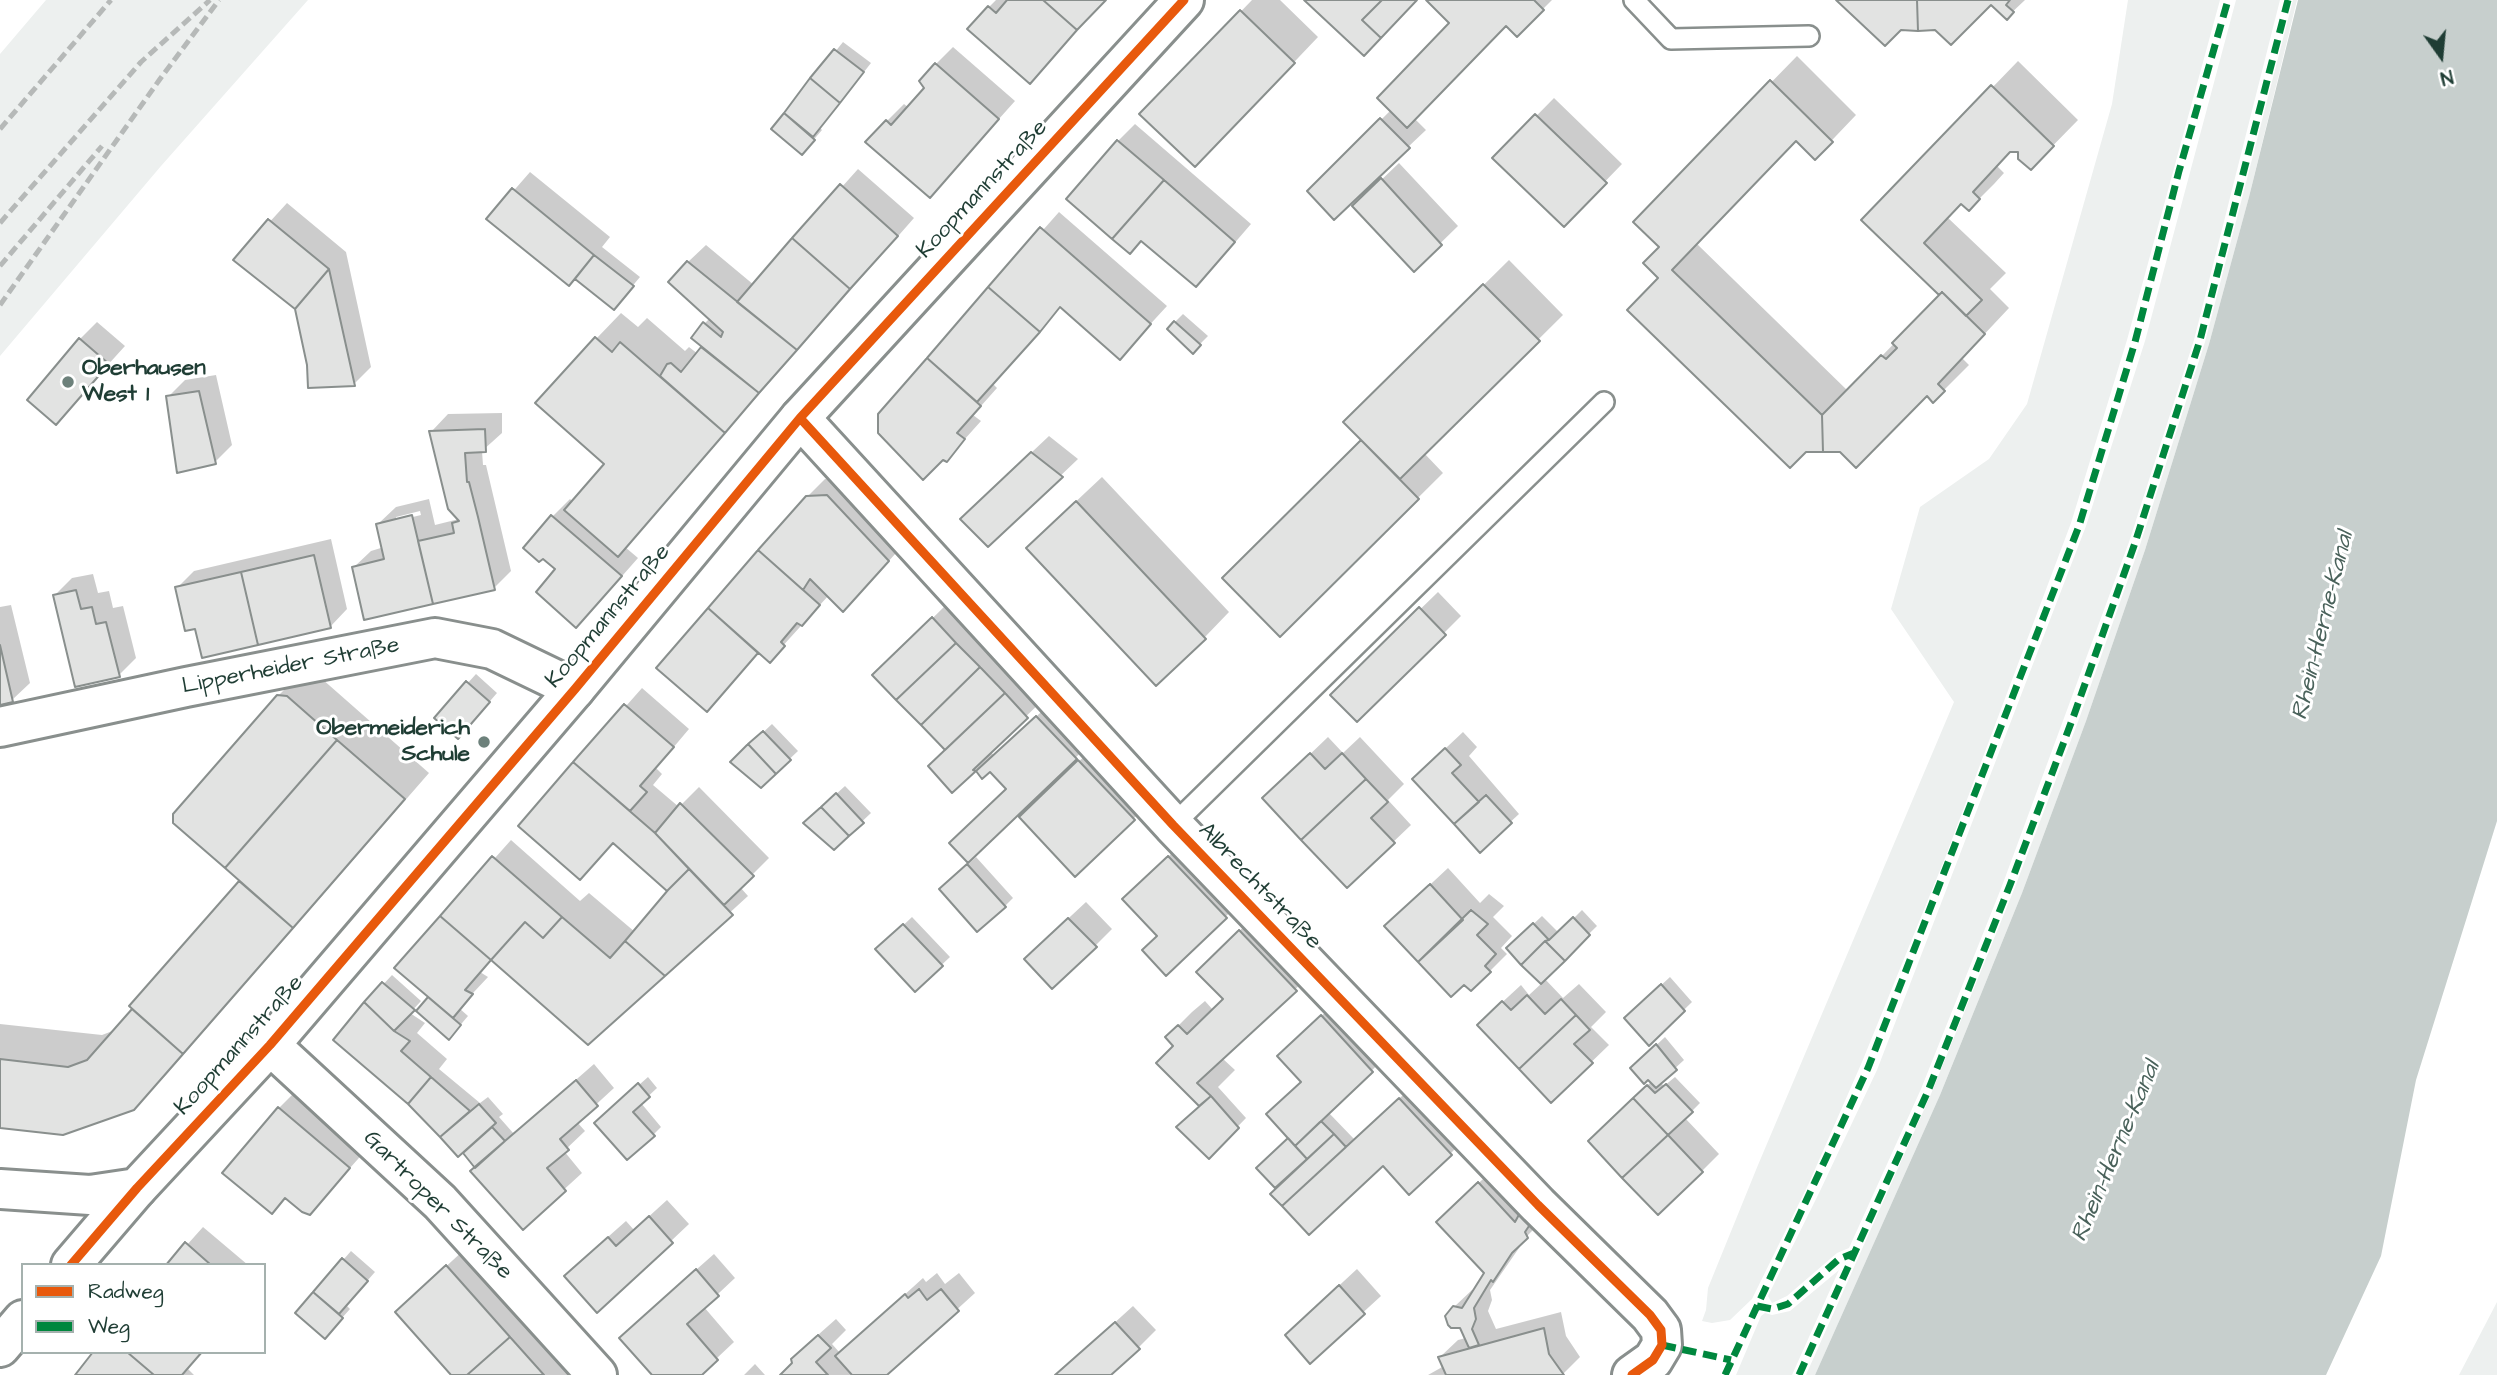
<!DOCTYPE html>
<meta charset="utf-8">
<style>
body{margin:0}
#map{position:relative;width:2497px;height:1375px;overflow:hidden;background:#fff;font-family:"Architects Daughter",sans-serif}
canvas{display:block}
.legend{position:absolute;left:21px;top:1263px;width:245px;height:91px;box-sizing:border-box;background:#fff;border:2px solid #a5b1ae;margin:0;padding:9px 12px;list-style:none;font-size:21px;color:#1f3d34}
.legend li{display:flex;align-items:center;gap:14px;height:35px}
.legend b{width:35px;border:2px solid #a5b1ae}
.north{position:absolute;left:2406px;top:21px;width:70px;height:70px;-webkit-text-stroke:5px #fff;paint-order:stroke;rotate:165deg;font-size:19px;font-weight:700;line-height:28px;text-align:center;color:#1f3d34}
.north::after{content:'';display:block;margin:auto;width:24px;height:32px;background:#1f3d34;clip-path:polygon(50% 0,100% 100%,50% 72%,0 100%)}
</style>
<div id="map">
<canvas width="2497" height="1375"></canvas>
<ul class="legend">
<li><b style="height:9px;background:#e8590c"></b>Radweg</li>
<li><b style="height:9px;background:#00873e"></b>Weg</li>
</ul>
<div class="north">N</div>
</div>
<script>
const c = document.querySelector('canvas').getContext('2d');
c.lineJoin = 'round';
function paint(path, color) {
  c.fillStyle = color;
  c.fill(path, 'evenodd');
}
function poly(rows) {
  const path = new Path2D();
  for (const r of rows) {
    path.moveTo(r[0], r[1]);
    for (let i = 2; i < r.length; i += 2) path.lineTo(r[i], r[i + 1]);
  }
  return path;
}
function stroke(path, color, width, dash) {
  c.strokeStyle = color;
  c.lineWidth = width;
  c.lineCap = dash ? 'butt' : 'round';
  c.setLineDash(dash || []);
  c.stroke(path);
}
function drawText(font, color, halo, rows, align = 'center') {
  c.font = font + ' "Architects Daughter",sans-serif';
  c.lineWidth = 6;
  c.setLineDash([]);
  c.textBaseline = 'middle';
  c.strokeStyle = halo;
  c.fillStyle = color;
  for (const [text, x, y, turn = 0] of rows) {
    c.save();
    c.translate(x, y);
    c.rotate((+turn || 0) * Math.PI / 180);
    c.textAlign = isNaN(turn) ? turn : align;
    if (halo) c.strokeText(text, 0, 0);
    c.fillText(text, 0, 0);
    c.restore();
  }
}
const built = poly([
 [46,0,308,0,161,166,0,356,0,54],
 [2128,0,2220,0,2127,340,2071,523,1945,858,1862,1062,1809,1183,1752,1299,1730,1320,1712,1323,1702,1321,1706,1310,1708,1288,1758,1165,1954,702,1891,609,1920,507,1989,459,2027,404,2112,104],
 [2236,0,2280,0,2194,340,2129,542,2002,886,1921,1089,1849,1248,1837,1253,1787,1296,1772,1303,1768,1296,1820,1191,1877,1070,2086,526,2145,341],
 [2293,0,2297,0,2249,197,2209,344,2145,550,2086,721,2022,893,1940,1095,1815,1375,1806,1375,1931,1094,2015,887,2079,719,2139,548,2205,342],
 [1839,1270,1792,1375,1736,1375,1761,1316,1765,1313,1772,1315,1790,1311],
 [2497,1302,2497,1375,2459,1375]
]);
const water = poly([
 [2298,0,2497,0,2497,821,2416,1080,2381,1256,2326,1375,1815,1375,1940,1095,2022,893,2086,721,2145,550,2209,344,2249,197]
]);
const shadow = poly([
 [996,0,1105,0,1030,82,989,7],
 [1252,0,1280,0,1318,37,1220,140,1142,114],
 [1429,0,1552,0,1517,35,1506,24,1414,118,1426,130,1334,217,1309,191,1391,110,1452,23],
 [1839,0,2025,0,2007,17,1991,2,1935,28],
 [843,42,871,63,820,128,822,130,810,144,774,128],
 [953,47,1015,101,930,196,887,121,904,104,909,108,926,89,936,64],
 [1797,56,1856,115,1815,158,1796,139,1696,243,1848,391,1941,295,1864,220,2018,61,2078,120,2031,168,2020,150,2010,152,1997,166,2004,173,1994,184,1969,209,1962,202,1947,217,2006,273,1990,289,2009,308,1962,358,1969,365,1933,401,1927,394,1856,465,1661,278,1661,247,1635,222],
 [1554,98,1622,164,1564,224,1495,158],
 [1135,124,1251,224,1213,268,1118,141],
 [1399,163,1458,226,1414,269,1354,206],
 [858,169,914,218,625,547,638,558,593,609,558,569,543,557,526,548,553,516,570,499,573,502,606,464,596,339,621,313,638,327,647,318,685,351,689,347,698,354,704,347,704,324,710,318,688,262,706,245,754,285],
 [530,172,610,237,602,247,640,277,614,308,576,277,489,219],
 [287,203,346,252,371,367,354,384,309,365,296,308,235,260],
 [1059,212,1167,306,1120,357,1061,306,993,384,997,388,973,415,981,421,947,459,880,414],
 [1509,260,1563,315,1424,453,1443,473,1280,635,1224,578,1364,440,1345,422],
 [1183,314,1208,336,1193,351,1175,322],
 [97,322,125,346,56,422,80,339],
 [216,375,232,445,215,462,168,397,185,380],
 [502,413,502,433,482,451,483,465,486,465,511,571,494,588,353,568,371,551,384,547,378,524,396,507,429,499,435,525,459,519,431,432,448,414],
 [420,511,421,515,396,521,396,517],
 [1049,436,1078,459,988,545,979,502],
 [1102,477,1229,612,1204,638,1053,523],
 [844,478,905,543,860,593,829,595,770,660,760,651,724,692,658,667,807,497,825,479],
 [331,539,347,609,330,627,197,627,177,588,194,571],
 [93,574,98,593,109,591,113,608,123,606,136,658,119,675,55,595,72,578],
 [1438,592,1461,616,1357,720,1332,695],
 [950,601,1044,699,989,752,995,755,1054,700,1093,741,968,860,1008,789,990,769,982,776,977,769,952,790,947,749,875,675],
 [11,605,30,683,12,700,0,703,0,607],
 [304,670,313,671,429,773,166,1075,133,1109,0,1127,0,1024,102,1035,115,1030,134,1008,131,1006,242,881,278,696],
 [476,674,497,693,466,729,436,718],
 [642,688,689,729,656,768,662,774,653,785,679,807,699,787,769,858,740,887,748,896,588,1042,492,959,480,972,488,977,459,1008,468,1016,457,1029,418,1011,431,997,397,968,511,840,580,901,589,893,635,932,674,885,614,842,580,877,520,826],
 [694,861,697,864,683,877,683,872],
 [772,724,798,751,761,786,740,754],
 [1463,732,1477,747,1469,756,1519,814,1480,850,1431,762],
 [1328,737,1343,753,1360,737,1404,784,1388,800,1411,825,1347,886,1282,781],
 [1096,745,1151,802,1133,819,1039,800],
 [845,786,871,813,834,848,813,815],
 [1186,840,1243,900,1166,973,1159,936,1141,882],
 [976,857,1013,898,1005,906,950,881],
 [1448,868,1480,903,1489,894,1504,906,1493,917,1512,936,1501,948,1507,954,1490,971,1404,909],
 [1086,902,1112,929,1095,946,1043,942],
 [1265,907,1321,965,1222,1058,1235,1070,1218,1087,1246,1118,1209,1156,1201,1106,1159,1063,1175,1046,1167,1037,1192,1012,1205,1001,1213,1010,1225,999,1223,946],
 [1582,910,1597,926,1544,978,1563,998,1579,984,1606,1012,1591,1027,1609,1045,1551,1101,1496,1008,1521,985,1529,995,1542,983,1508,948,1542,916,1559,933],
 [912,917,950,957,915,990,878,949],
 [392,975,421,1001,410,1013,425,1023,417,1033,447,1059,439,1069,480,1103,488,1097,503,1114,499,1117,514,1134,594,1064,614,1088,577,1122,585,1131,564,1151,582,1173,523,1227,463,1151,458,1154,409,1103,366,1003],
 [1670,977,1692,1002,1649,1044,1634,1010],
 [1339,1000,1389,1054,1328,1112,1355,1140,1417,1082,1467,1137,1450,1154,1383,1164,1278,1188,1259,1168,1290,1138,1303,1081,1296,1039],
 [1665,1037,1684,1060,1660,1082,1664,1086,1675,1077,1700,1103,1685,1118,1719,1154,1702,1171,1607,1124,1652,1081,1632,1068],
 [648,1077,657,1088,641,1103,661,1127,653,1135,605,1115],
 [296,1091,366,1150,310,1213,287,1197,272,1212,279,1108],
 [1496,1167,1544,1219,1528,1235,1490,1290,1492,1300,1488,1311,1496,1329,1561,1312,1566,1336,1580,1357,1562,1375,1428,1375,1444,1366,1440,1357,1458,1340,1466,1338,1454,1307,1472,1290,1475,1290,1486,1273,1455,1205],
 [667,1200,689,1224,597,1311,583,1259,626,1221,634,1230],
 [203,1227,248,1265,169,1265],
 [465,1249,576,1375,453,1375,415,1295],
 [351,1251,375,1272,346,1305,350,1309,333,1328,297,1313],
 [714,1254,735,1278,704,1307,734,1342,699,1375,654,1375,638,1321],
 [1357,1269,1381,1296,1310,1361,1304,1318],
 [937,1273,945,1284,959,1273,975,1293,885,1375,781,1375,810,1342,836,1319,846,1330,832,1344,840,1353,923,1278,926,1282],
 [1133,1306,1156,1330,1139,1347,1108,1375,1057,1375],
 [96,1352,202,1352,188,1369,194,1375,77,1375],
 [755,1364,765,1375,744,1375]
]);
const building = poly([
 [1007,0,1043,0,1077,30,1030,84,967,29,988,6,996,13,1007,0],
 [1043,0,1106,0,1077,30,1043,0],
 [1304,0,1382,0,1362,20,1381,38,1364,56,1304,0],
 [1382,0,1417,0,1381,38,1362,20,1382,0],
 [1426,0,1534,0,1544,10,1517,37,1506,26,1407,128,1377,98,1449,23,1426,0],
 [1836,0,1917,0,1918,31,1901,30,1885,46,1836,0],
 [1917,0,2010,0,2006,5,2014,12,2007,20,1991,5,1951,45,1935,30,1918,31,1917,0],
 [1240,10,1295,63,1195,167,1139,114,1240,10],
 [834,49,864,72,840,103,810,78,834,49],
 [935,63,999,119,930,198,865,142,886,120,891,125,924,88,919,81,935,63],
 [810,78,840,103,813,137,784,113,810,78],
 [1770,80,1833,142,1815,160,1796,141,1672,270,1822,415,1823,452,1806,452,1790,468,1627,310,1658,278,1643,263,1659,247,1633,222,1770,80],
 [1991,85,2054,146,2031,170,2018,159,2018,152,2010,152,1973,192,1980,199,1969,211,1961,204,1924,243,1982,300,1966,316,1942,292,1939,295,1861,220,1991,85],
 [784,113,815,140,802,155,771,129,784,113],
 [1535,114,1607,183,1564,227,1492,158,1535,114],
 [1380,118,1410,148,1334,220,1307,191,1380,118],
 [1117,140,1164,180,1112,239,1066,199,1117,140],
 [1381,178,1442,245,1414,272,1352,206,1381,178],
 [1164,180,1235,242,1196,287,1141,241,1130,254,1112,239,1164,180],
 [840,184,898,236,850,289,792,238,840,184],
 [512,188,594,255,569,286,486,219,512,188],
 [268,219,329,269,295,309,233,260,268,219],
 [1040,227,1151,324,1120,360,1060,307,1040,332,988,287,1040,227],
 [792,238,850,289,797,350,737,302,792,238],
 [594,255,634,286,614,310,575,279,594,255],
 [687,261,797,350,759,393,691,338,703,322,721,337,723,332,668,282,687,261],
 [329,269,355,386,308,388,307,365,295,309,329,269],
 [1483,284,1540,341,1400,479,1343,422,1483,284],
 [988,287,1040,332,977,402,927,358,988,287],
 [1942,292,1985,334,1938,384,1945,391,1933,403,1927,396,1856,468,1840,452,1823,452,1822,415,1881,355,1886,359,1897,348,1892,343,1942,292],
 [1174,321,1201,345,1193,354,1167,329,1174,321],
 [595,337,612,352,620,342,725,433,618,557,564,510,604,464,535,403,595,337],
 [79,338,109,364,56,425,27,400,79,338],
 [701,347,759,393,725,433,660,376,667,364,671,363,681,372,701,347],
 [927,358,981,406,957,433,965,439,947,462,943,460,923,480,878,433,878,414,927,358],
 [199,391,216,464,177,473,166,396,199,391],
 [485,429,486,452,465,453,467,482,469,482,478,517,495,590,433,604,418,541,454,533,452,523,459,521,448,509,429,431,485,429],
 [1361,440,1419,499,1280,637,1222,578,1361,440],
 [1031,452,1063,477,988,547,960,519,1031,452],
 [827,495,889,561,843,612,810,579,803,590,758,550,806,496,827,495],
 [1076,501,1206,639,1156,686,1026,548,1076,501],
 [412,515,433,604,364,620,352,567,384,559,376,524,412,515],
 [551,515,622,576,576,628,536,592,555,569,543,559,539,562,523,548,551,515],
 [758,550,820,605,802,626,797,623,781,642,785,646,770,663,708,608,758,550],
 [314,555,331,628,258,645,241,572,314,555],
 [241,572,258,645,202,658,195,629,185,631,175,587,241,572],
 [76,590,81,609,92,607,96,624,106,622,120,677,75,687,53,595,76,590],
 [1419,607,1446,635,1357,722,1330,695,1419,607],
 [708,608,758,653,707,712,656,668,708,608],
 [932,617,956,643,896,700,872,675,932,617],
 [956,643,980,667,921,725,896,700,956,643],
 [0,645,13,702,0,705,0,645],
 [980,667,1005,693,945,750,921,725,980,667],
 [466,681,490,702,458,739,434,718,466,681],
 [1005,693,1028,718,973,770,976,771,952,793,928,766,1005,693],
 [277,695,287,696,337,740,225,868,173,823,173,814,277,695],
 [624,704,674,747,640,786,647,792,630,811,573,762,624,704],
 [1036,716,1077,759,968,863,949,843,1006,789,990,772,982,779,976,771,1036,716],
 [763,731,791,760,776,774,748,744,763,731],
 [337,740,405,799,293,928,225,868,337,740],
 [748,744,776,774,761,788,730,762,748,744],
 [1445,748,1461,765,1452,773,1479,802,1454,824,1412,779,1445,748],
 [1310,753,1325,769,1342,753,1366,779,1301,840,1262,798,1310,753],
 [1078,760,1135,820,1075,877,1019,817,1078,760],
 [573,762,655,833,689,869,667,891,613,843,580,880,518,826,573,762],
 [1366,779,1388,802,1371,818,1395,843,1347,888,1301,840,1366,779],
 [836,793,864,823,849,836,821,807,836,793],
 [1486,795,1512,823,1480,853,1454,824,1486,795],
 [680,803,754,876,724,905,655,833,680,803],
 [821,807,849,836,834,850,803,823,821,807],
 [492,856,562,917,543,938,525,922,491,960,440,916,492,856],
 [1168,856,1227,918,1166,976,1142,950,1157,936,1122,899,1168,856],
 [967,864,1006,907,977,932,939,889,967,864],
 [689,869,733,915,665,976,625,941,668,890,689,869],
 [239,881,293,928,183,1054,129,1006,239,881],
 [1430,884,1463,920,1418,962,1384,926,1430,884],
 [1471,910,1488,924,1477,935,1496,954,1485,966,1491,972,1471,991,1464,985,1451,997,1418,962,1471,910],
 [440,916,491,960,465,990,473,994,453,1018,394,968,440,916],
 [562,917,610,958,625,941,665,976,588,1045,491,960,525,922,543,938,562,917],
 [1573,917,1590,935,1565,961,1545,941,1549,940,1573,917],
 [1068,918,1097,947,1052,989,1024,959,1068,918],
 [1533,923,1549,940,1545,941,1521,965,1506,948,1533,923],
 [903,924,943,966,915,992,875,949,903,924],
 [1239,930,1297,991,1197,1083,1211,1096,1199,1106,1156,1063,1173,1046,1165,1037,1178,1025,1187,1034,1223,999,1196,972,1239,930],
 [1545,941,1565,961,1541,984,1521,965,1545,941],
 [382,982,415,1010,394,1031,364,1002,382,982],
 [1661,984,1685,1011,1649,1046,1624,1018,1661,984],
 [1527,995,1545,1014,1561,999,1576,1015,1519,1069,1477,1025,1502,1001,1511,1010,1527,995],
 [428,997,461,1025,449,1040,416,1011,428,997],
 [364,1002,394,1031,410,1041,401,1051,431,1077,408,1104,333,1040,364,1002],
 [132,1009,183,1054,134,1110,63,1135,0,1128,0,1059,68,1067,87,1060,132,1009],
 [1321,1015,1373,1072,1295,1146,1266,1114,1301,1082,1277,1056,1321,1015],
 [1576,1015,1590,1030,1574,1044,1593,1063,1551,1103,1519,1069,1576,1015],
 [1656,1044,1677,1070,1656,1088,1648,1080,1644,1084,1630,1068,1656,1044],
 [431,1077,470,1111,440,1137,408,1104,431,1077],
 [576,1080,598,1106,560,1139,569,1150,547,1168,566,1191,523,1230,470,1171,576,1080],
 [638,1083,650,1097,633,1112,655,1136,627,1160,594,1123,638,1083],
 [1666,1084,1693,1112,1668,1135,1633,1098,1647,1085,1655,1093,1666,1084],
 [1211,1096,1239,1128,1209,1159,1176,1127,1211,1096],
 [1399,1098,1452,1155,1409,1195,1383,1166,1309,1235,1282,1206,1399,1098],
 [1633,1098,1668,1135,1622,1178,1588,1141,1633,1098],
 [479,1104,496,1123,458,1157,440,1137,479,1104],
 [278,1107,350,1168,310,1215,302,1212,285,1198,272,1214,222,1173,278,1107],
 [1321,1121,1334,1134,1307,1159,1295,1146,1321,1121],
 [492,1127,505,1141,475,1168,463,1153,492,1127],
 [1334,1134,1346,1147,1282,1206,1270,1194,1334,1134],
 [1668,1135,1703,1172,1658,1215,1622,1178,1668,1135],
 [1288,1138,1307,1159,1275,1188,1256,1168,1288,1138],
 [1478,1182,1515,1222,1521,1211,1531,1223,1525,1232,1528,1238,1512,1253,1493,1282,1491,1280,1474,1308,1476,1319,1472,1329,1479,1345,1469,1348,1460,1328,1451,1328,1448,1325,1445,1316,1453,1306,1462,1308,1484,1273,1436,1222,1478,1182],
 [649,1216,673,1243,597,1313,564,1276,608,1237,616,1246,649,1216],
 [185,1242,211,1265,166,1265,185,1242],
 [342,1258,368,1281,339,1314,313,1292,342,1258],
 [446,1265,510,1337,467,1375,451,1375,395,1312,446,1265],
 [696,1269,719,1296,687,1324,718,1360,702,1375,652,1375,619,1338,696,1269],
 [1339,1285,1365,1314,1310,1364,1285,1335,1339,1285],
 [919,1289,927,1300,941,1289,959,1311,887,1375,852,1375,835,1356,905,1294,908,1298,919,1289],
 [313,1292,343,1318,325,1339,295,1313,313,1292],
 [1115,1322,1140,1349,1111,1375,1055,1375,1115,1322],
 [1544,1328,1549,1354,1564,1375,1446,1375,1438,1357,1544,1328],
 [818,1335,831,1348,816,1362,828,1375,780,1375,792,1363,791,1359,818,1335],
 [510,1337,544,1375,467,1375,510,1337],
 [93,1352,127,1352,154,1375,75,1375,93,1352],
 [127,1352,202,1352,182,1375,154,1375,127,1352]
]);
const lane = poly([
 [1634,0,1671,39,1809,36],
 [1173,825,1604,402]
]);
const street = poly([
 [800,418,1173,825,1538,1205,1650,1315,1661,1330,1662,1345,1653,1360,1632,1375],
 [0,727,186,687,435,638,492,649,575,689],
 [270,1045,440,1202,597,1375],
 [71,1265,137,1188],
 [0,1347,23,1320]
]);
const secondary = poly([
 [0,1189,90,1195,137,1188,270,1045,575,689,800,418,1184,0]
]);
const rail = poly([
 [0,129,111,0],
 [0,223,141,62,210,0],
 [0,266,102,146],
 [0,305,160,79,219,0]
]);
const quiet = poly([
 [1757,1306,1772,1309,1788,1304,1839,1259,1854,1253],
 [1662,1345,1731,1360],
 [1725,1375,1868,1068,2079,526,2135,342,2179,171,2228,0],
 [1799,1375,1928,1091,2010,885,2074,715,2135,543,2200,340,2288,0]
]);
const cycleway = poly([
 [800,418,1173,825,1538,1205,1650,1315,1661,1330,1662,1345,1653,1360,1632,1375],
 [71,1265,137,1188,270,1045,575,689,800,418,1184,0]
]);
const markers = [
 [68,382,7,"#6d817b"],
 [484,742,7,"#6d817b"]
];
const streetNames = [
 ["Koopmannstraße",983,190,-47],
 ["Koopmannstraße",609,617,-50],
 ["Lipperheider Straße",291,667,-11],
 ["Albrechtstraße",1259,887,46],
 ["Koopmannstraße",240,1046,-48],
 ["Gartroper Straße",437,1206,45]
];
const poiNames = [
 ["Oberhausen",82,369],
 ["West 1",82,395],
 ["Obermeiderich",470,729,"right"],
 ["Schule",470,755,"right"]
];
const waterNames = [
 ["Rhein-Herne-Kanal",2324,626,-76],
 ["Rhein-Herne-Kanal",2117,1152,-67]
];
paint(built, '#edf0ef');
paint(water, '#c7cfcd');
paint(shadow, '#0003');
paint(building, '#e2e3e2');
stroke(building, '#898f8d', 2);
stroke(lane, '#898f8d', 24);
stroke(street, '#898f8d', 44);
stroke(secondary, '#898f8d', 44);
stroke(lane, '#fff', 19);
stroke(street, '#fff', 38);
stroke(secondary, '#fff', 38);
stroke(rail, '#b6b9b8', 5, [10, 5]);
stroke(quiet, '#00873e', 7, [14, 7]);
stroke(cycleway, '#e8590c', 9);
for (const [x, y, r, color] of markers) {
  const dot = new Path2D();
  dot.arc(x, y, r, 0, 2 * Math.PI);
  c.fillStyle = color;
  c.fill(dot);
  stroke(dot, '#fff', 2.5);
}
drawText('23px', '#1f3d34', '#fff', streetNames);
drawText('bold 23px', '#1f3d34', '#fff', poiNames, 'left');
drawText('italic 24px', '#4a625b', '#fff', waterNames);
</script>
